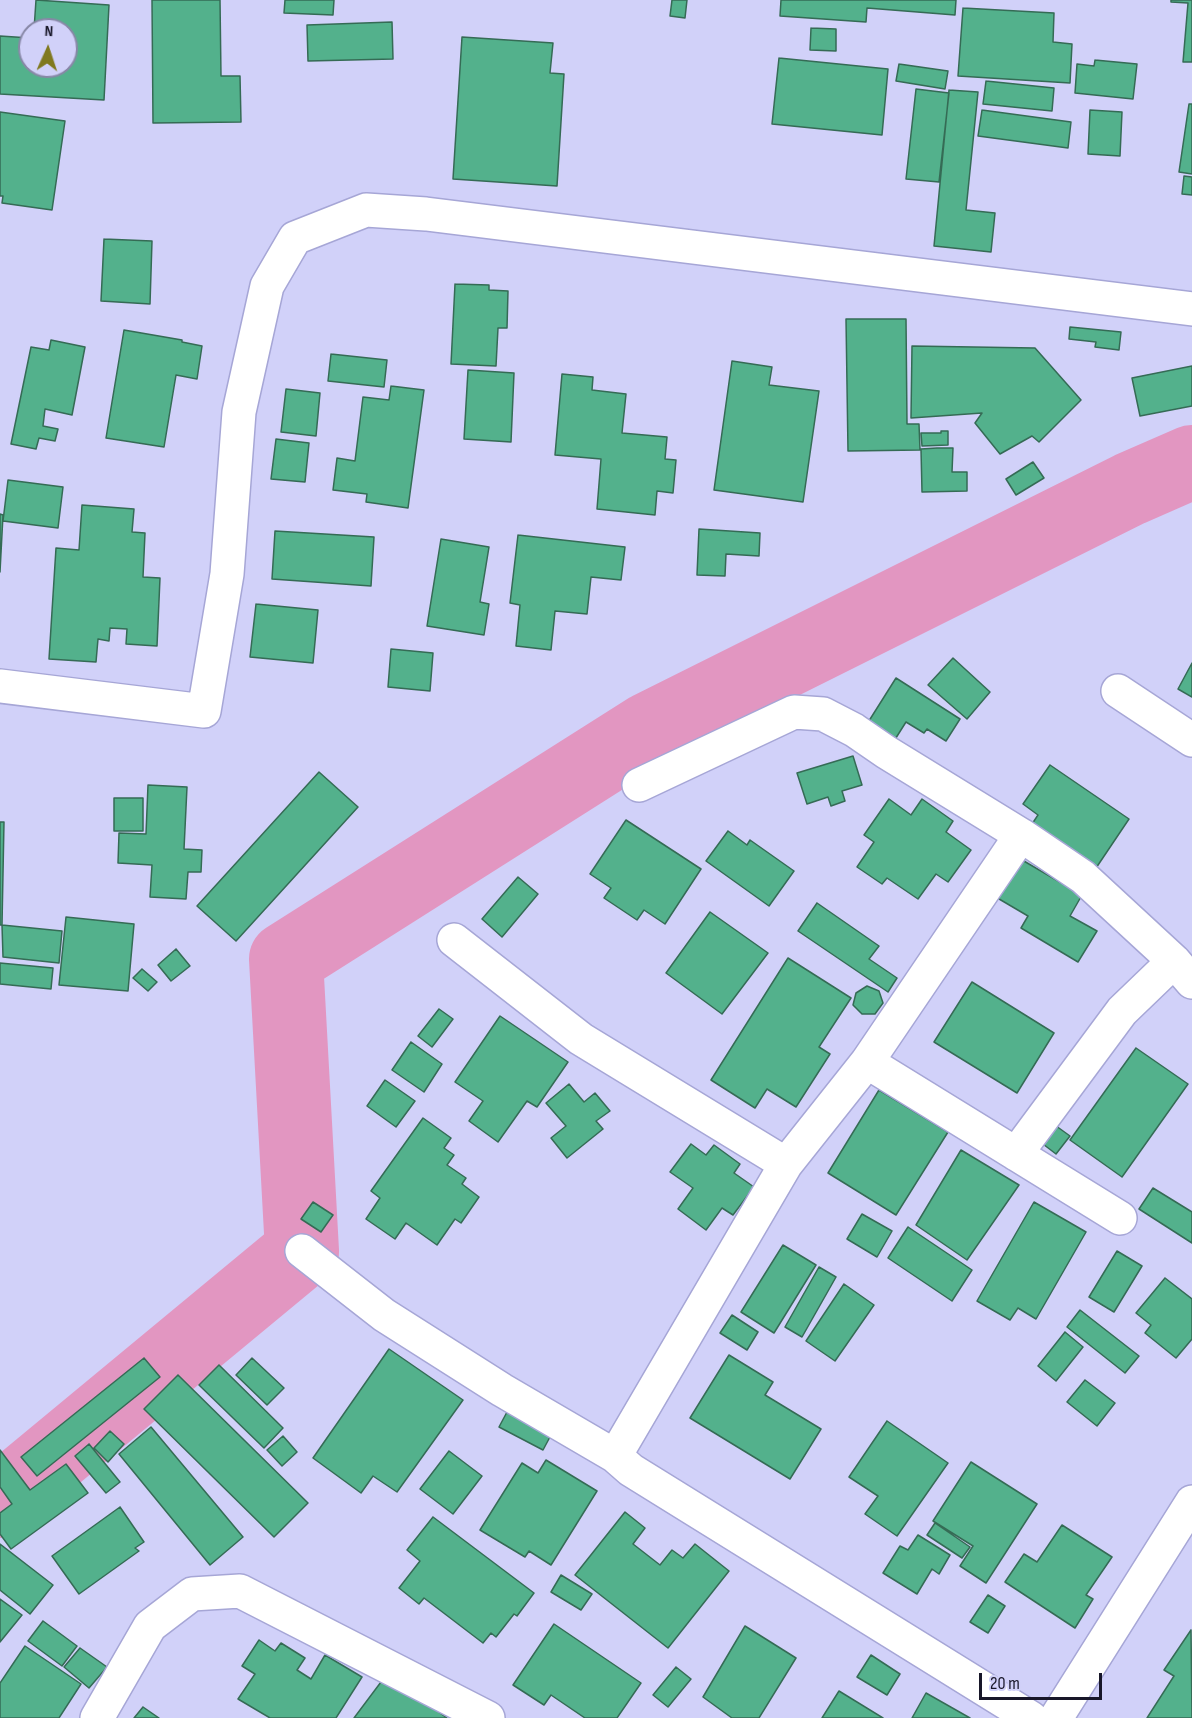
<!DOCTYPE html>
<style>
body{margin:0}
#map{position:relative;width:1192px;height:1718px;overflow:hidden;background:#d1d1f9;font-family:"Sofia Sans Condensed",sans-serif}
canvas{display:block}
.north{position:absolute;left:18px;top:18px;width:60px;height:60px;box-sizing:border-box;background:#d1d1f9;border:2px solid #8787a6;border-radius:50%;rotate:3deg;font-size:16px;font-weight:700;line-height:24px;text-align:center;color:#181729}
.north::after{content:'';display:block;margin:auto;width:21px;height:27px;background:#80791f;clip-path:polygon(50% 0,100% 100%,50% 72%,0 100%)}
.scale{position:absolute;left:979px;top:1673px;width:123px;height:27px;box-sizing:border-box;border:3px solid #181729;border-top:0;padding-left:8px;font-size:18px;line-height:21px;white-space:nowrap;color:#181729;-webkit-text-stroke:4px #d1d1f9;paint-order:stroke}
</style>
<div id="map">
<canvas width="1192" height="1718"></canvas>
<div class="north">N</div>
<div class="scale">20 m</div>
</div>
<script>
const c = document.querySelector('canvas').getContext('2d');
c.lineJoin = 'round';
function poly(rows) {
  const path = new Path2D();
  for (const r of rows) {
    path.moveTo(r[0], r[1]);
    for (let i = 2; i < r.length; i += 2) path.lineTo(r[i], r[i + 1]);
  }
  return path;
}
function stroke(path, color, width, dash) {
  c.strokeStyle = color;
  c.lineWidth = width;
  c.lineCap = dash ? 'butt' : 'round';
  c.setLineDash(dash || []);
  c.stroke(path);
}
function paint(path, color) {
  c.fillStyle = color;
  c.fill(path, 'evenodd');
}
const river = poly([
 [0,1501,302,1251,286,959,649,729,1130,489,1192,462]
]);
const building = poly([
 [36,0,109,5,104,100,0,94,0,36,30,38,30,66,66,66,66,30,34,30,36,0],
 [152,0,220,0,221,76,240,76,241,122,153,123,152,0],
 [285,0,334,0,333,15,284,13,285,0],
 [672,0,687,0,685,18,670,16,672,0],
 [781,0,956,0,955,15,867,8,866,22,780,16,781,0],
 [1171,0,1192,0,1192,62,1183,62,1188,3,1171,2,1171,0],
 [963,8,1054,13,1053,42,1072,44,1070,83,958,76,963,8],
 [392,22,393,59,308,61,307,25,392,22],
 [811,28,836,29,836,51,810,50,811,28],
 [462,37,553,43,550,73,564,74,557,186,453,179,462,37],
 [779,58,888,69,882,135,772,124,779,58],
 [1095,60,1137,64,1133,99,1075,93,1077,64,1094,66,1095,60],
 [899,64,948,71,945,89,896,81,899,64],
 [986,81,1054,88,1052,111,983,104,986,81],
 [916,89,949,93,939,182,906,179,916,89],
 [949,90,978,92,966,210,995,213,991,252,934,246,949,90],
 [1189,104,1192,104,1192,174,1179,172,1189,104],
 [982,110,1071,122,1068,148,978,136,982,110],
 [1090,110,1122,112,1120,156,1088,154,1090,110],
 [0,112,65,121,52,210,2,203,3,196,0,196,0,112],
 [1184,176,1192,177,1192,195,1182,194,1184,176],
 [104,239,152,241,150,304,101,301,104,239],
 [455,284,489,285,489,290,508,291,507,328,498,328,496,366,451,364,455,284],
 [846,319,906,319,907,424,919,424,920,450,848,451,846,319],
 [1070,327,1121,332,1119,350,1095,347,1096,342,1069,339,1070,327],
 [124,330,182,340,182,342,202,346,197,379,176,375,164,447,106,438,124,330],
 [51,340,85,347,72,415,45,409,43,426,58,429,55,441,39,438,36,449,11,444,31,347,49,350,51,340],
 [912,346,1035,348,1081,400,1039,442,1032,436,1000,454,975,423,982,413,911,418,912,346],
 [331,354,387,360,384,387,328,381,331,354],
 [732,361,772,367,769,385,819,391,803,502,714,490,732,361],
 [1192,366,1192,406,1140,416,1132,378,1192,366],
 [468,370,514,373,511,442,464,439,468,370],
 [562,374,593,377,592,390,626,394,622,433,667,437,665,459,676,460,673,493,657,491,655,515,597,509,601,459,555,455,562,374],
 [391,386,424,390,408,508,366,502,367,494,333,490,337,458,355,461,363,397,389,400,391,386],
 [286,389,320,393,316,436,281,432,286,389],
 [941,431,948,431,948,445,922,446,921,433,941,433,941,431],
 [276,439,309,443,305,482,271,479,276,439],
 [937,448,953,448,952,472,967,472,967,491,922,492,921,449,937,448],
 [1033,462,1044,478,1016,495,1006,479,1033,462],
 [8,480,63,487,58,528,3,521,8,480],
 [82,505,134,509,132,532,145,533,143,577,160,578,157,646,126,644,127,629,110,628,109,641,98,639,96,662,49,659,56,548,79,550,82,505],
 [0,514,3,515,0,572,0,514],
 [699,529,760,533,759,556,726,554,725,576,697,575,699,529],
 [275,531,374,537,371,586,272,579,275,531],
 [518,535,625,547,621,580,591,577,587,614,555,611,551,650,516,646,520,605,510,603,518,535],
 [441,539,489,547,480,602,489,604,484,635,427,626,441,539],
 [256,604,318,610,313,663,250,657,256,604],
 [391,649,433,653,430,691,388,687,391,649],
 [953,658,990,692,967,719,928,685,953,658],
 [1192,663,1192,697,1178,689,1192,663],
 [896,678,960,719,946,741,927,729,924,733,906,722,894,741,867,724,896,678],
 [853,756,862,785,842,791,845,801,831,806,828,797,807,804,797,773,853,756],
 [1050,765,1129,819,1092,874,1028,830,1038,815,1023,804,1050,765],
 [319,772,358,807,236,941,197,906,319,772],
 [148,785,187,787,184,849,202,850,201,872,188,872,186,899,150,897,152,865,118,863,119,833,146,834,148,785],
 [114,798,143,798,143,831,114,831,114,798],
 [889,799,911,815,922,799,953,821,946,832,971,850,948,882,936,874,918,899,887,878,882,884,857,867,874,842,864,835,889,799],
 [626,820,701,869,665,924,644,910,637,920,604,898,611,888,590,874,626,820],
 [0,822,4,822,2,925,0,925,0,822],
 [728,831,747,845,750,840,794,871,769,906,706,861,728,831],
 [1017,857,1082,895,1070,916,1097,931,1078,962,1021,928,1028,916,994,896,1017,857],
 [518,877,538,894,502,937,482,919,518,877],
 [817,903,879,946,869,959,897,978,888,992,798,931,817,903],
 [710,912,768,953,722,1014,666,973,710,912],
 [66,917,134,924,128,991,59,985,66,917],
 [2,925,62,931,59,963,3,957,2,925],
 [176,949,190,966,171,981,158,965,176,949],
 [788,958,851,998,819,1047,830,1054,796,1107,767,1089,755,1108,711,1080,788,958],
 [0,963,53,968,51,989,0,984,0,963],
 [142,969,157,982,148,991,133,978,142,969],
 [972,982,1054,1033,1017,1093,934,1042,972,982],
 [867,986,879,991,883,1003,875,1014,862,1014,853,1005,856,993,867,986],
 [439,1009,453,1019,432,1047,418,1036,439,1009],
 [500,1016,568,1062,537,1107,527,1101,498,1142,469,1121,483,1101,455,1082,500,1016],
 [411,1042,442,1064,424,1092,392,1070,411,1042],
 [1136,1048,1188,1084,1122,1177,1070,1140,1136,1048],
 [385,1080,415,1101,396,1127,367,1106,385,1080],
 [569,1084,584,1102,595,1093,610,1111,596,1121,603,1129,567,1158,551,1138,566,1126,546,1103,569,1084],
 [879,1090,948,1132,896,1215,828,1173,879,1090],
 [423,1118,451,1138,444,1148,454,1155,447,1165,466,1178,462,1184,479,1197,461,1223,455,1219,437,1245,406,1223,395,1239,366,1219,380,1198,371,1191,423,1118],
 [1052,1123,1070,1136,1056,1154,1039,1141,1052,1123],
 [691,1144,706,1155,714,1145,740,1164,734,1173,754,1187,733,1215,722,1208,706,1230,678,1209,693,1188,670,1172,691,1144],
 [961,1150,1019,1185,967,1260,916,1225,961,1150],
 [1153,1188,1192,1212,1192,1243,1139,1209,1153,1188],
 [313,1202,333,1215,321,1232,301,1219,313,1202],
 [1034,1202,1086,1232,1036,1319,1018,1308,1010,1320,977,1301,1034,1202],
 [862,1214,892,1231,877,1257,847,1239,862,1214],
 [908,1227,972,1270,952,1301,888,1258,908,1227],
 [783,1245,816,1265,774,1333,741,1312,783,1245],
 [1117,1251,1142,1266,1114,1312,1089,1297,1117,1251],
 [819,1267,836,1277,802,1337,785,1327,819,1267],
 [1165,1278,1192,1299,1192,1339,1176,1358,1145,1333,1151,1325,1136,1313,1165,1278],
 [844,1284,874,1305,835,1361,806,1341,844,1284],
 [1080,1310,1139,1356,1125,1373,1067,1327,1080,1310],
 [732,1315,758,1332,747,1350,720,1333,732,1315],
 [1065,1332,1083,1347,1056,1381,1038,1366,1065,1332],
 [389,1349,463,1400,397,1492,373,1476,361,1493,313,1458,389,1349],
 [729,1355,773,1382,765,1395,821,1429,790,1479,690,1418,729,1355],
 [144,1358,160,1377,37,1476,21,1457,144,1358],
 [252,1358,284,1388,267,1405,236,1375,252,1358],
 [219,1365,283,1428,264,1448,199,1385,219,1365],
 [178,1375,308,1503,274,1537,144,1409,178,1375],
 [1085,1380,1115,1403,1097,1426,1067,1402,1085,1380],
 [507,1412,551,1435,543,1450,499,1427,507,1412],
 [887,1421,948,1463,897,1536,865,1514,878,1496,849,1477,887,1421],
 [151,1427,243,1537,210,1565,119,1454,151,1427],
 [110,1431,124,1444,108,1462,94,1448,110,1431],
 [283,1436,297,1452,282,1466,267,1450,283,1436],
 [89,1444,120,1482,106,1493,75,1456,89,1444],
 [0,1450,30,1490,66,1464,88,1493,11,1549,0,1534,0,1513,12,1504,0,1487,0,1450],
 [449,1451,482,1476,453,1514,420,1489,449,1451],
 [546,1460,597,1491,551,1565,529,1551,525,1557,480,1530,522,1463,538,1473,546,1460],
 [971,1462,1037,1504,986,1583,960,1566,973,1546,933,1521,971,1462],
 [120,1507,144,1542,135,1548,139,1551,79,1594,52,1556,120,1507],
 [625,1512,645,1528,633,1544,660,1565,672,1550,683,1558,695,1544,729,1571,668,1648,575,1575,625,1512],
 [433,1517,534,1593,517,1616,514,1614,496,1637,491,1633,483,1643,424,1598,419,1604,399,1588,420,1561,407,1550,433,1517],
 [935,1523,970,1547,962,1558,927,1535,935,1523],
 [1062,1525,1112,1557,1086,1595,1093,1599,1075,1628,1005,1582,1024,1554,1037,1562,1062,1525],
 [918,1535,950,1555,939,1574,932,1569,917,1594,883,1573,900,1546,908,1550,918,1535],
 [0,1544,53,1585,30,1614,0,1590,0,1544],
 [561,1575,592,1594,581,1610,551,1592,561,1575],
 [988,1595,1005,1606,988,1633,970,1622,988,1595],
 [0,1599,22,1615,0,1642,0,1599],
 [43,1621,77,1646,62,1666,28,1641,43,1621],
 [554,1624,641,1683,617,1718,585,1718,551,1695,544,1705,513,1685,554,1624],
 [745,1626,796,1658,759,1718,732,1718,703,1697,745,1626],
 [1191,1630,1192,1718,1147,1718,1174,1676,1164,1670,1191,1630],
 [259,1640,275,1651,281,1643,305,1658,297,1670,311,1679,325,1655,362,1677,336,1718,270,1718,238,1699,255,1674,242,1666,259,1640],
 [25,1646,81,1684,59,1718,0,1718,0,1683,25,1646],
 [80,1648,107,1667,89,1688,64,1667,80,1648],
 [871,1655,900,1674,887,1695,857,1677,871,1655],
 [676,1667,691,1679,668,1707,653,1695,676,1667],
 [387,1674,447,1718,354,1718,387,1674],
 [839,1691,883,1718,822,1718,839,1691],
 [926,1693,970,1718,912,1718,926,1693],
 [143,1707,159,1718,134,1718,143,1707]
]);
const minor = poly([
 [0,686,204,711,227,574,239,412,267,286,295,238,366,210,426,214,1192,309],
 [1118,691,1192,740],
 [639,785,794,712,823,714,854,730,886,752,1021,835,1083,877,1174,961,1192,982],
 [1021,835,867,1062,786,1164,615,1456,631,1470,1031,1718],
 [454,940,581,1039,786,1164],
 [867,1062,1120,1218],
 [1016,1154,1122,1011,1174,961],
 [302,1251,384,1315,502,1390,615,1456],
 [97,1718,150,1626,192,1594,240,1591,488,1718],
 [1056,1718,1192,1502]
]);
stroke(river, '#e296c1', 74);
paint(building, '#53b18c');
stroke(building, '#356b55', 1.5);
stroke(minor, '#a6a6d6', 36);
stroke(minor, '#fff', 33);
</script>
